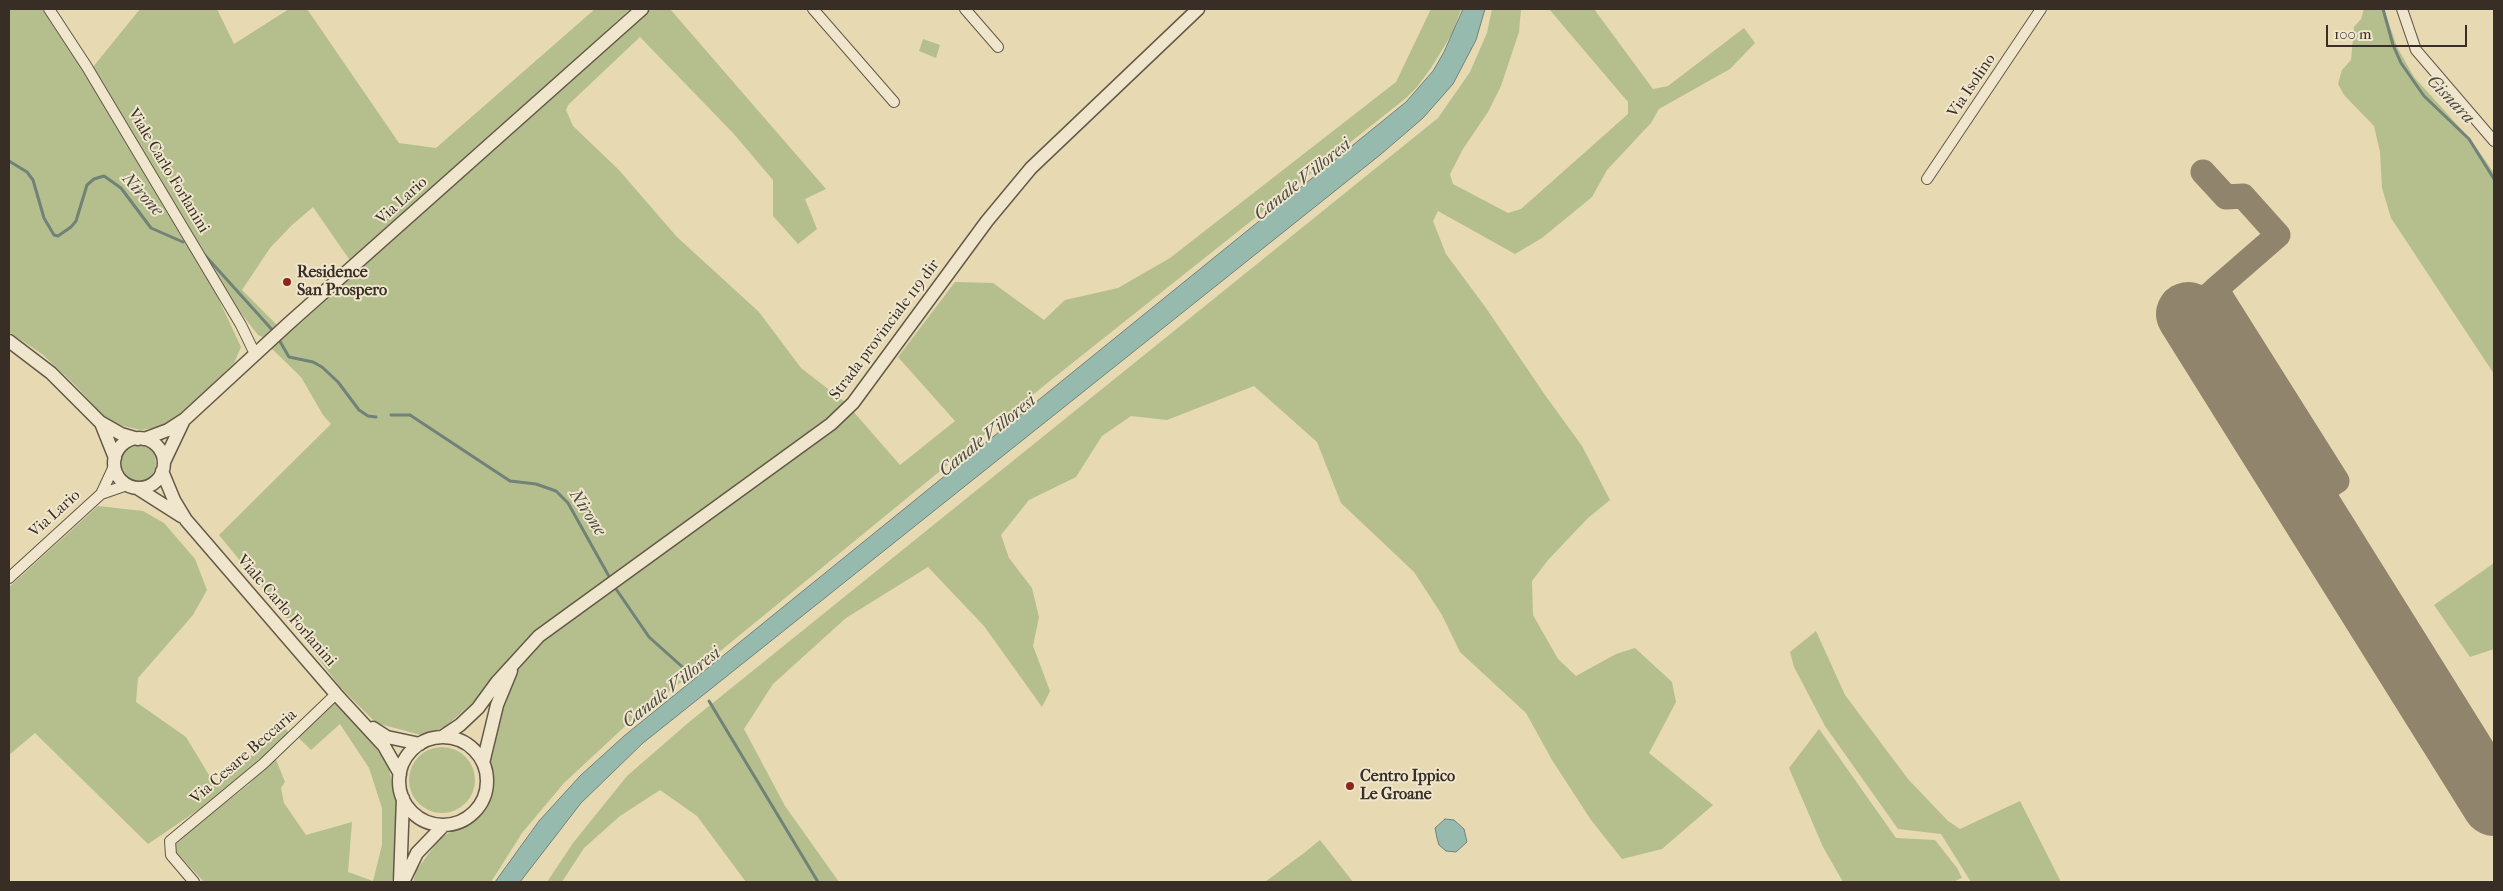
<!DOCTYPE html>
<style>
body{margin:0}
#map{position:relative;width:2503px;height:891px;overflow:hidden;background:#e7d9b2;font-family:"IM FELL French Canon",serif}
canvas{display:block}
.frame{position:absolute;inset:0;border:10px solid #382e25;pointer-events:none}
.scale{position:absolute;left:2326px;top:25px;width:141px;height:22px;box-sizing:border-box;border:2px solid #382e25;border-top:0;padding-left:6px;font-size:15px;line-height:18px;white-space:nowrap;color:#382e25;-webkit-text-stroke:4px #efe6cd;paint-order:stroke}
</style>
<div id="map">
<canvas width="2503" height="891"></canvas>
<div class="frame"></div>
<div class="scale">100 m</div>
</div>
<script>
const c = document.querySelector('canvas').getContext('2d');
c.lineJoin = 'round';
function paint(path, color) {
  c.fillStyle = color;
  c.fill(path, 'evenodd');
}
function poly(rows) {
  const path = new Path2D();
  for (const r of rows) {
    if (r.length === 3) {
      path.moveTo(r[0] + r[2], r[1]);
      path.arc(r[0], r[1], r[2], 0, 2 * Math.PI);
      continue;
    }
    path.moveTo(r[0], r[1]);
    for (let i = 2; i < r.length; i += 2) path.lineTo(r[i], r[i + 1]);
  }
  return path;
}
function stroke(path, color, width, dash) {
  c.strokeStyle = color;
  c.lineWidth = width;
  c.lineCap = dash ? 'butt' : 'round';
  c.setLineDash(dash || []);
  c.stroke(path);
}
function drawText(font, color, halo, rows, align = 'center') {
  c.font = font + ' "IM FELL French Canon",serif';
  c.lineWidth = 4;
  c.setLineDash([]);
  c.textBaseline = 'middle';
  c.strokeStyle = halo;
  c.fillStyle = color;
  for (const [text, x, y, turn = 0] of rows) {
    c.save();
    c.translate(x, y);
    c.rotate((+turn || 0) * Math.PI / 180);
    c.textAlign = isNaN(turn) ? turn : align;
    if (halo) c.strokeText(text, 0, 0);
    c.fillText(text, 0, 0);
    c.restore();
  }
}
const green = poly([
 [9,9,46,9,83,65,93,67,140,9,217,9,234,44,289,9,307,9,399,143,436,148,595,9,630,9,417,205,351,262,313,207,291,226,270,248,242,290,278,326,265,338,258,335,227,295,219,300,241,347,234,363,179,417,159,427,141,430,110,423,75,385,42,354,9,332],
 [649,9,670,9,826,189,805,199,817,229,798,244,773,216,773,180,733,133,640,37,568,105,566,110,573,126,619,170,677,237,759,312,801,368,845,402,900,465,955,421,898,357,955,282,993,283,1044,320,1065,300,1118,288,1170,258,1396,82,1431,9,1461,9,1453,32,1431,68,1417,87,1406,98,1051,380,696,671,635,717,564,783,522,833,491,882,413,882,416,871,440,838,479,816,486,803,492,784,489,765,504,700,519,672,506,663,480,696,445,727,421,735,376,723,340,687,300,634,219,535,331,424,323,415,301,377,270,347,301,323],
 [1492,9,1521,9,1519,32,1501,86,1488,112,1463,149,1450,174,1453,184,1508,213,1521,209,1628,114,1628,102,1549,9,1594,9,1653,89,1668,86,1744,28,1755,43,1730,69,1659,109,1651,123,1607,170,1592,197,1542,238,1515,254,1438,211,1433,221,1446,254,1486,308,1545,395,1582,446,1610,500,1588,518,1548,560,1532,581,1533,615,1558,659,1576,676,1616,654,1635,648,1672,682,1676,702,1649,753,1713,805,1662,849,1622,859,1591,820,1552,760,1526,713,1460,652,1442,615,1414,572,1341,503,1317,442,1254,386,1167,420,1131,416,1102,436,1076,477,1029,500,1001,535,1009,558,1032,588,1039,617,1033,646,1050,691,1042,707,984,626,928,567,846,618,773,684,744,729,785,806,839,882,746,882,697,816,660,790,620,816,584,848,562,882,547,882,573,843,627,776,688,723,1438,118,1470,72,1487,33],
 [2364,9,2384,9,2397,47,2414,77,2471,140,2494,173,2494,374,2391,218,2382,188,2380,152,2374,126,2344,95,2338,84,2342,70,2351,60,2354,27,2361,19],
 [923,39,940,45,936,58,919,51],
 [138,463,18],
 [98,506,143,511,164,523,195,559,207,590,193,615,138,678,136,702,186,737,215,785,265,743,283,725,290,734,210,802,148,844,35,733,9,755,9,587],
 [2494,563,2494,649,2470,657,2434,605],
 [1816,631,1845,695,1908,779,1948,821,1960,829,2020,801,2061,882,1971,882,1941,834,1898,829,1825,726,1794,667,1790,652],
 [334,701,374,745,388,766,396,797,396,860,392,882,204,882,175,851,175,842,248,785,275,757,285,782,281,788,284,803,306,835,352,822,348,872,373,881,382,845,382,808,369,768,340,724,311,750,298,737],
 [1819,729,1896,838,1935,840,1957,868,1962,878,1953,882,1843,882,1823,847,1789,768],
 [442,780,33],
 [1320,840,1353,882,1265,882,1304,853]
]);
const water = poly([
 [1463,9,1485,9,1476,40,1453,84,1423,118,1380,155,643,743,581,803,520,882,495,882,539,821,580,776,624,736,1406,102,1433,71,1444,52,1463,9],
 [1445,819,1454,820,1464,829,1467,842,1456,852,1446,851,1439,845,1437,838,1435,828,1445,819]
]);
const stream = poly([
 [2383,9,2393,45,2401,63,2424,96,2469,139,2494,179],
 [9,161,27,172,33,180,44,218,54,235,58,236,71,227,76,221,87,185,94,179,104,176,121,188,151,228,183,242],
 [202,252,275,333],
 [278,338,289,357,313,362,322,367,338,382,359,410,368,416,376,417],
 [391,415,410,415,510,481,536,484,556,491,568,503,611,580],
 [614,586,649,637,688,672],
 [709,701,818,882]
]);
const taxiway = poly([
 [2203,172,2226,197,2243,196,2278,235,2216,289],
 [2188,314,2216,289,2337,481,2304,502]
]);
const runway = poly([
 [2188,314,2494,804]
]);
const minor = poly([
 [49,9,87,67,241,325,255,354],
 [813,9,894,102],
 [965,9,998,47],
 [2402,9,2416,50,2494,141],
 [1927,179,2041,9],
 [101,494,127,485],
 [9,578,101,494,114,466],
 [194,882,171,855,170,841,263,764,336,694]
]);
const tertiary = poly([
 [9,341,51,373,100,422,121,434,138,439],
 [101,423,115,458],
 [139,463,25],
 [144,439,168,430,185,419,287,325,642,9],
 [164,462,183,422],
 [162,471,174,500,186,520,336,694,384,746,400,774],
 [137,488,181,516],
 [373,728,387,737,420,744],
 [442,737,460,725,478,708,497,682,539,636,831,424,853,403,987,221,1031,168,1198,9],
 [443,781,44],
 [483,763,497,705,511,671],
 [400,882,403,798],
 [403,882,417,853,444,825]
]);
const markers = [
 [287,282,5,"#8f2418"],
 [1350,786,5,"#8f2418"]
];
const streetNames = [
 ["Via Isolino",1972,86,-56],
 ["Viale Carlo Forlanini",168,171,59],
 ["Via Lario",402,201,-42],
 ["Strada provinciale 119 dir",885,330,-53],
 ["Via Lario",55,514,-42],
 ["Viale Carlo Forlanini",286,611,49],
 ["Via Cesare Beccaria",244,757,-41]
];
const poiNames = [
 ["Residence",297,273],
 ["San Prospero",297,291],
 ["Centro Ippico",1360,777],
 ["Le Groane",1360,795]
];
const waterNames = [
 ["Cisnara",2450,100,46],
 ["Canale Villoresi",1303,180,-39],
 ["Nirone",142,195,48],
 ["Canale Villoresi",988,436,-39],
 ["Nirone",587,513,57],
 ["Canale Villoresi",672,688,-38]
];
paint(green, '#b4bf8d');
paint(water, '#97baaf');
stroke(water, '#718278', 1);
stroke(stream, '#718278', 3);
stroke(taxiway, '#90846c', 25);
stroke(runway, '#90846c', 64);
stroke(minor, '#645948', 12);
stroke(tertiary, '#645948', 15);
stroke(minor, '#efe6cd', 10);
stroke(tertiary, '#efe6cd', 12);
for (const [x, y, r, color] of markers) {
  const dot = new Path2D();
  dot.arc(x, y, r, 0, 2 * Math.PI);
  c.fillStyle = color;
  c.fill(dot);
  stroke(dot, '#efe6cd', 2);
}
drawText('16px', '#382e25', '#efe6cd', streetNames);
drawText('bold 16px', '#382e25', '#efe6cd', poiNames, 'left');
drawText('italic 18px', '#4b4a41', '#efe6cd', waterNames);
</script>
